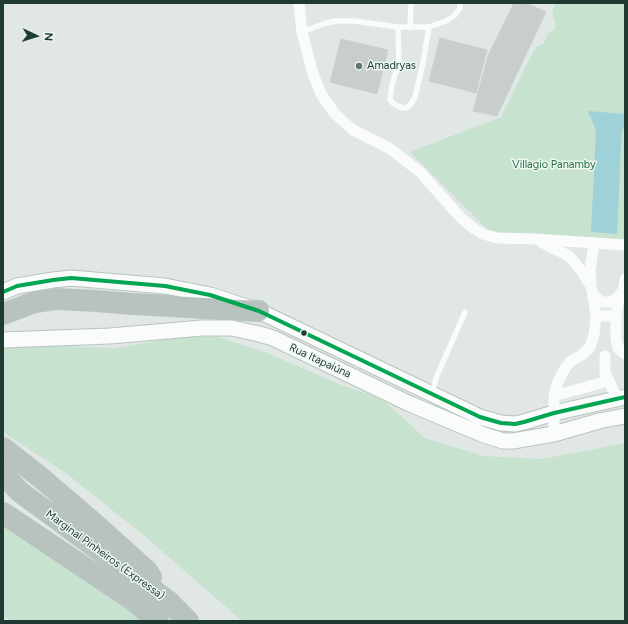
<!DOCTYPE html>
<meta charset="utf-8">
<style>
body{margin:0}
#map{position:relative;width:628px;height:624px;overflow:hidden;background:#e0e7e4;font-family:Figtree,sans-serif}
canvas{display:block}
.frame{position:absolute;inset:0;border:4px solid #1e3a32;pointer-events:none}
.north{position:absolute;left:16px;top:16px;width:40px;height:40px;-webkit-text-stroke:3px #eef7f2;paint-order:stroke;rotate:94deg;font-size:11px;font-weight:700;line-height:16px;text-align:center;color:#1e3a32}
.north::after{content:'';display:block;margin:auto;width:14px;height:18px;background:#1e3a32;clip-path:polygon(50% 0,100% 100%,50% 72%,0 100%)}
</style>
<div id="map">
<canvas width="628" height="624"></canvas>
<div class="frame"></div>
<div class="north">N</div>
</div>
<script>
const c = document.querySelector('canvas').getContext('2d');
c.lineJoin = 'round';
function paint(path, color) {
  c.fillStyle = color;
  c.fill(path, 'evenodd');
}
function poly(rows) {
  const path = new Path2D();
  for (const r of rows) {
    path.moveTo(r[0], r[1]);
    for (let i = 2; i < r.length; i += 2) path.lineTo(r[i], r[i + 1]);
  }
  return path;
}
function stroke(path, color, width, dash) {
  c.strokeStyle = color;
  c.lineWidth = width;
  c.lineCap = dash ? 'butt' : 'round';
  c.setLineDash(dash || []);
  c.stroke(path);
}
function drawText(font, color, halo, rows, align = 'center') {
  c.font = font + ' Figtree,sans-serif';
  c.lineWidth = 3;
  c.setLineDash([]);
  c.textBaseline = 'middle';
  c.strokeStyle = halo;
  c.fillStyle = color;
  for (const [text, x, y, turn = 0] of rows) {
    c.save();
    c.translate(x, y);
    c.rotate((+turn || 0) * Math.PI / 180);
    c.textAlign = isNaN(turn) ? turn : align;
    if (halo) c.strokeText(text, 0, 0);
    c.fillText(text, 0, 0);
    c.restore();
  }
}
const green = poly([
 [556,3,625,3,625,240,490,232,410,152,501,117,533,52,537,47,544,43,547,35,556,27,552,11],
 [184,336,218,337,265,352,339,384,382,399,425,438,483,456,542,459,625,443,625,621,242,621,147,538,67,474,3,432,3,347,58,346,117,348],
 [3,520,143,621,11,621,3,616]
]);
const water = poly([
 [588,111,625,114,625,125,622,132,621,145,617,234,591,232,596,130]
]);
const building = poly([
 [514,3,526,3,546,12,497,116,473,111,488,56,514,3],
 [440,38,487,50,476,93,429,81,440,38],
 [341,39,388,50,377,94,330,82,341,39]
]);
const lane = poly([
 [398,27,399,63,392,84,390,100,394,104,402,108,406,108,411,104,415,97,423,63,429,27],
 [410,28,411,3],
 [302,32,326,23,336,21,354,21,398,27,429,27,446,21,454,16,460,8,460,3],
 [432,394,436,378,465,312]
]);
const street = poly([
 [299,3,302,32,313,74,321,94,335,114,353,130,389,148,420,172,461,218,473,228,483,234,497,238,535,239,625,245],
 [541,242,569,256,581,270,590,285],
 [594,243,590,270,591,286,593,295,602,302,612,302,619,296,624,288,625,279],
 [619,296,616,316,616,338,618,348,625,354],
 [596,316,616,316],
 [605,356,605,373,617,398],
 [554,396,608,381],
 [554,434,554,396,557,384,565,368,571,361,582,355,590,347,594,335,596,316,593,295]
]);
const secondary = poly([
 [3,292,17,286,53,280,71,278,165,286,210,295,259,311,480,417,501,423,515,424,524,422,554,413,625,397],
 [3,340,110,336,202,328,232,328,259,334,273,338,410,404,484,435,503,441,513,441,554,434,599,421,625,416]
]);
const highway = poly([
 [3,314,35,302,56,299,96,301,133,304,259,311],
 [3,448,40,477,88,518,147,571,151,577],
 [3,474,20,492,168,601,188,621],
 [3,513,133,600,158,621]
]);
const bus1 = poly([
 [3,292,17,286,53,280,71,278,165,286,210,295,259,311,480,417,501,423,515,424,524,422,554,413,625,397]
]);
const markers = [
 [359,66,4,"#627770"],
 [304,333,3.5,"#1e3a32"]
];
const poiNames = [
 ["Amadryas",367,66]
];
const parkNames = [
 ["Villagio Panamby",554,165]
];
const streetNames = [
 ["Rua Itapaiúna",320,361,25],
 ["Marginal Pinheiros (Expressa)",105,555,36]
];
paint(green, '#c8e2d0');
paint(water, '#9ed1d8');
paint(building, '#c8cecb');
stroke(building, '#c9d0cd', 1);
stroke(secondary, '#b9c4bf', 17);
stroke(highway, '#bac4c1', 22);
stroke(lane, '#fafbfb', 5.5);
stroke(street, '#fafbfb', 11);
stroke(secondary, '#fafbfb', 15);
stroke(highway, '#b8c2bf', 20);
stroke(bus1, '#00a651', 4);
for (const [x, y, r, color] of markers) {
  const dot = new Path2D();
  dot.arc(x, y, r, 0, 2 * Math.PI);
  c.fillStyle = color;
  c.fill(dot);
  stroke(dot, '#eef7f2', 1.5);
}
drawText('11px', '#1e3a32', '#eef7f2', poiNames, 'left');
drawText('11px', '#277343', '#eef7f2', parkNames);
drawText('11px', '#1e3a32', '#eef7f2', streetNames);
</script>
